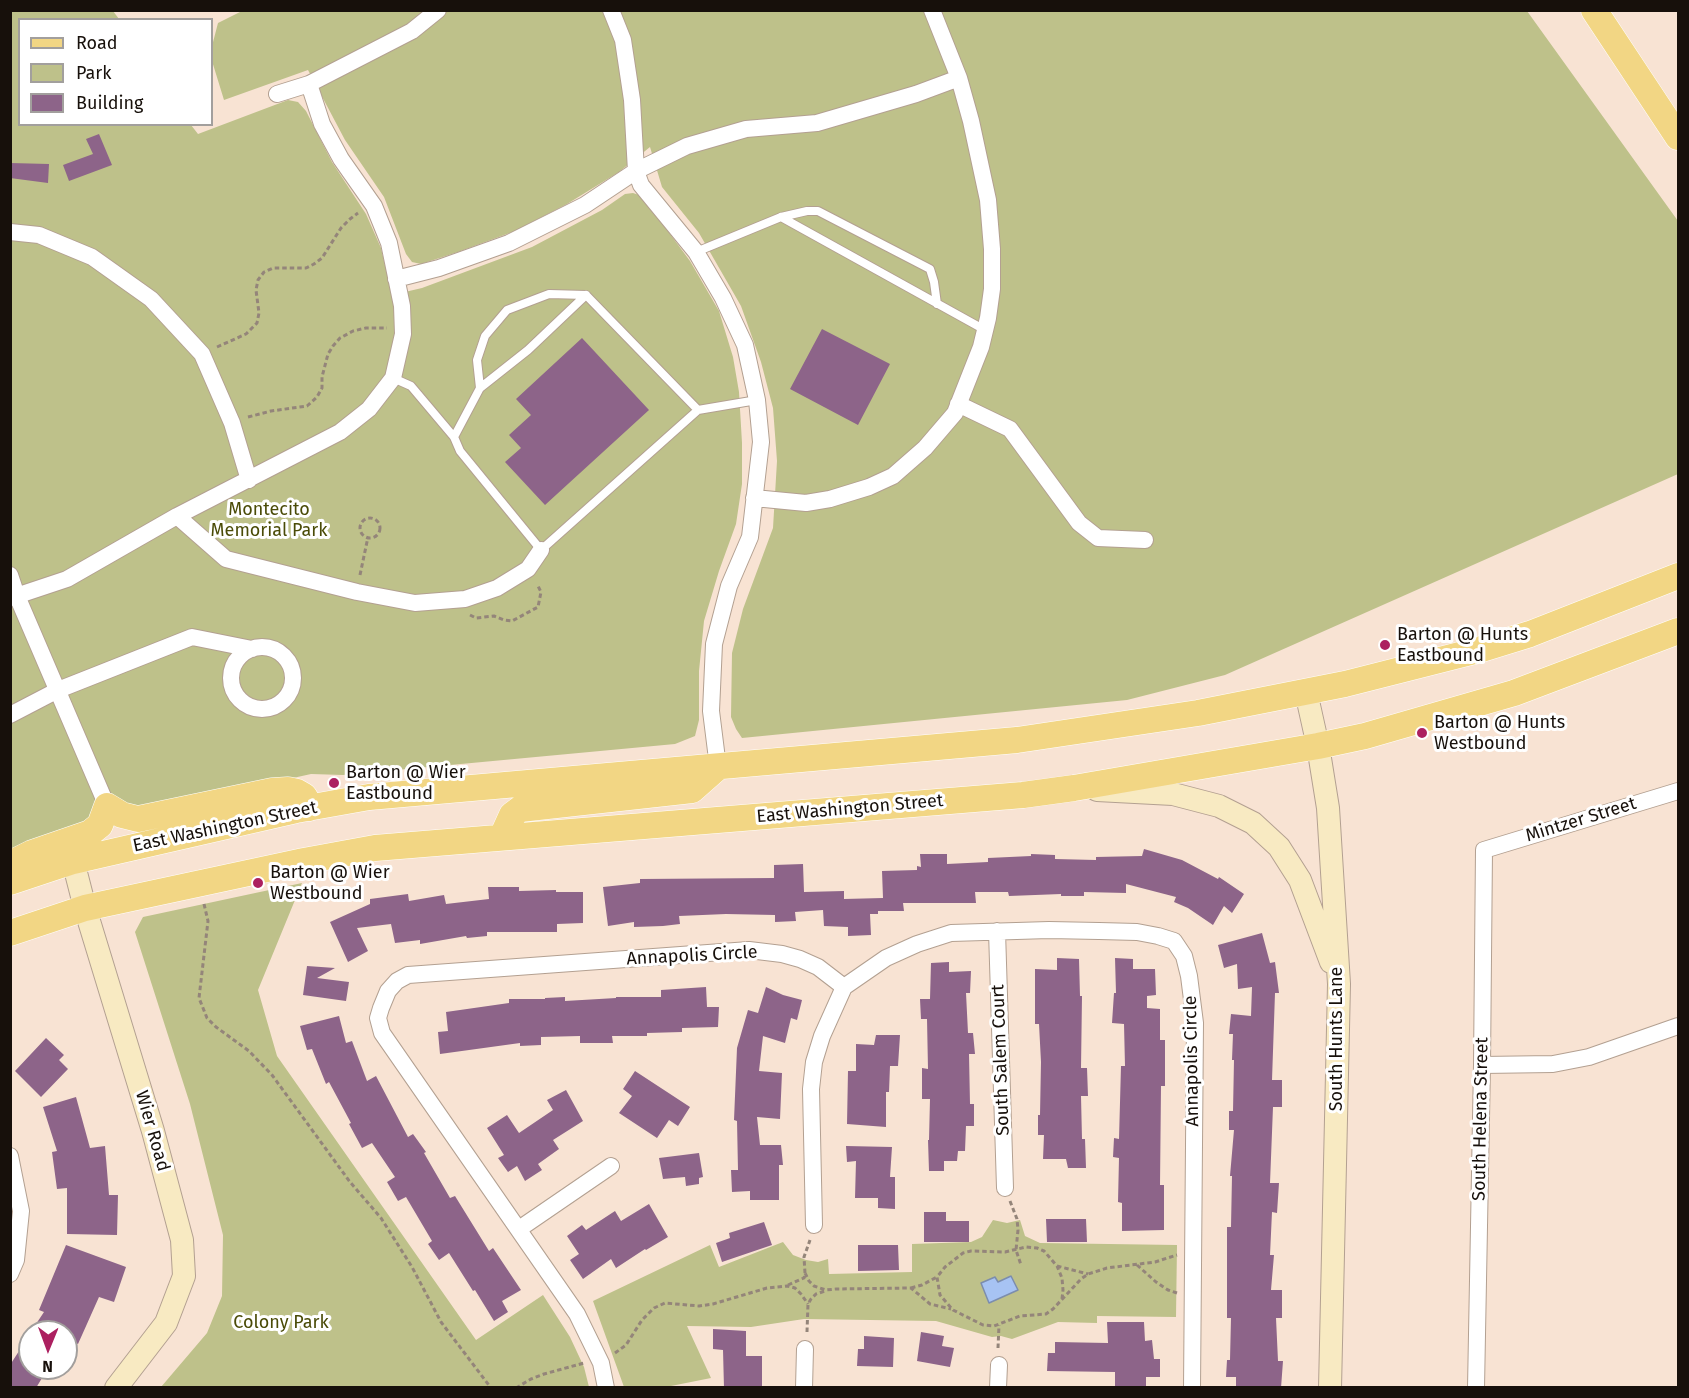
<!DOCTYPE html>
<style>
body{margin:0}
#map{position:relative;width:1689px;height:1398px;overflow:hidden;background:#f8e3d3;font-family:"Fira Sans",sans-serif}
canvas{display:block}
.frame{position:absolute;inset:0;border:12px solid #17100b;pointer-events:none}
.legend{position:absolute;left:18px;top:18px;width:195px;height:108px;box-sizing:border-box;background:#fff;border:2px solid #a29f9d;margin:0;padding:8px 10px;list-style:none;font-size:18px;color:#17100b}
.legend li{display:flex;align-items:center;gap:12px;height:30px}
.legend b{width:30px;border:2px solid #a29f9d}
.north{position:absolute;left:18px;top:1320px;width:60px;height:60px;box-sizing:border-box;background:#fff;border:2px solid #a29f9d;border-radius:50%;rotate:181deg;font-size:16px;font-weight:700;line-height:24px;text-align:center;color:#17100b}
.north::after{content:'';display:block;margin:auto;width:21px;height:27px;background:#ac2060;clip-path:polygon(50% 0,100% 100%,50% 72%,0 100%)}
</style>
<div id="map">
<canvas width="1689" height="1398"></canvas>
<div class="frame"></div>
<ul class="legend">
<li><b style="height:8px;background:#f2d684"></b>Road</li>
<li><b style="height:16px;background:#bec18a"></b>Park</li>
<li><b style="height:16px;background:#8d6489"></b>Building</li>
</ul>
<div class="north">N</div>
</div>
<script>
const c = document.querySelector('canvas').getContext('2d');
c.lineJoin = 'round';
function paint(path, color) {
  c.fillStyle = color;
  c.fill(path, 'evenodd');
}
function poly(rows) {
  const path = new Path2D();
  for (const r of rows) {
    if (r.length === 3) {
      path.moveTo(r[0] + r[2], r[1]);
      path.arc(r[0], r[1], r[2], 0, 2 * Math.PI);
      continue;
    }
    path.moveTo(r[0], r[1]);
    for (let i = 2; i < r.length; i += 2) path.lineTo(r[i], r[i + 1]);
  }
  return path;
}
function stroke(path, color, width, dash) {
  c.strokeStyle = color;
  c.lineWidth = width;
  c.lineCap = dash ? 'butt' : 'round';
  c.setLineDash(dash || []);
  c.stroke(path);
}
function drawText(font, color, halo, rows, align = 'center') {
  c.font = font + ' "Fira Sans",sans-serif';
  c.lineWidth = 6;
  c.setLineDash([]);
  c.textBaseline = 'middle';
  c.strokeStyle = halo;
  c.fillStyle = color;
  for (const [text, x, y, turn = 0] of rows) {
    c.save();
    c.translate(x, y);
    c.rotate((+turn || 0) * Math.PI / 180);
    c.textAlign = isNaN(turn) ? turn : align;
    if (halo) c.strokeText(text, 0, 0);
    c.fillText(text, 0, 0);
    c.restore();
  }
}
const green = poly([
 [244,10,1527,11,1678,221,1678,474,1225,675,1127,700,742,738,736,729,731,717,732,653,743,609,773,528,777,461,773,408,761,362,741,306,699,233,662,187,650,147,619,172,567,204,515,231,458,252,421,264,412,262,406,254,384,197,345,140,308,70,224,100,212,61,212,46,218,23],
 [11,11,113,11,119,19,20,20,20,124,191,125,198,134,288,100,298,102,306,111,332,162,366,214,381,248,392,295,422,288,532,247,602,210,625,194,633,193,642,196,690,261,719,311,733,357,739,392,742,443,742,484,736,524,719,571,704,621,699,671,699,720,695,736,675,744,343,775,311,774,144,811,11,855],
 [302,883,258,990,277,1056,476,1340,543,1295,570,1337,584,1367,589,1387,161,1387,207,1333,222,1296,223,1235,190,1104,135,932,143,917],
 [993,1220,1007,1223,1020,1220,1025,1236,1040,1243,1177,1245,1176,1317,1097,1316,1097,1323,1058,1322,1012,1339,1001,1336,992,1337,936,1321,804,1319,751,1327,687,1326,711,1378,666,1387,624,1387,593,1301,710,1245,719,1267,783,1242,793,1255,806,1260,818,1262,828,1259,829,1274,912,1272,912,1244,971,1242,982,1237]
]);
const water = poly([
 [1011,1276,1018,1290,989,1303,981,1283,995,1277,998,1282,1011,1276]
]);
const building = poly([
 [99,134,112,165,69,181,63,165,93,154,86,139],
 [10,163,49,164,48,183,10,178],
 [822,329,890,364,858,425,790,389],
 [582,338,649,410,545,505,505,462,521,448,509,435,531,415,516,399],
 [1144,849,1182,860,1218,879,1219,877,1244,894,1232,913,1224,906,1213,925,1188,908,1174,902,1176,897,1126,884,1126,893,1084,892,1084,896,1061,896,1061,894,1009,896,1008,892,975,892,976,903,903,903,904,911,878,911,878,914,870,914,871,935,848,936,848,927,824,926,823,910,795,912,796,921,775,922,775,915,726,914,679,916,680,924,663,926,634,927,634,922,608,926,603,887,640,883,640,879,774,878,774,865,803,864,804,892,844,891,844,899,883,898,882,871,917,870,917,866,921,867,920,854,947,854,947,864,988,862,988,858,1031,856,1031,854,1055,855,1055,859,1096,860,1096,857,1142,856],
 [488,887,519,887,519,891,556,890,556,892,583,892,583,923,557,924,557,932,487,932,487,936,467,938,466,936,420,944,420,940,395,943,391,924,357,928,368,951,348,962,330,922,370,904,370,899,408,894,409,901,444,895,446,904,489,899],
 [1262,933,1270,963,1275,962,1279,993,1275,993,1272,1080,1282,1080,1282,1107,1273,1107,1270,1183,1279,1183,1277,1213,1272,1212,1270,1255,1274,1255,1271,1290,1282,1290,1282,1318,1276,1318,1278,1361,1283,1361,1281,1388,1236,1388,1236,1377,1226,1377,1227,1360,1230,1360,1231,1318,1227,1318,1227,1227,1231,1227,1232,1176,1230,1176,1234,1130,1229,1130,1229,1111,1233,1111,1234,1060,1232,1060,1233,1034,1229,1034,1231,1014,1251,1016,1252,987,1238,989,1237,964,1224,968,1218,945],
 [1057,958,1079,959,1080,996,1082,996,1081,1068,1087,1068,1088,1096,1081,1096,1082,1139,1085,1139,1086,1168,1068,1168,1066,1159,1043,1159,1044,1135,1038,1135,1038,1115,1040,1115,1041,1062,1039,1024,1035,1024,1035,969,1057,970],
 [1115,958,1133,959,1133,969,1155,969,1156,995,1147,996,1147,1008,1160,1009,1160,1040,1165,1040,1165,1086,1161,1086,1160,1185,1164,1185,1164,1230,1122,1231,1122,1203,1118,1202,1119,1158,1113,1157,1114,1138,1119,1139,1121,1066,1125,1066,1124,1024,1112,1023,1114,993,1116,993],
 [949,962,949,972,971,971,970,993,966,993,968,1033,973,1033,975,1054,969,1054,970,1104,974,1104,974,1126,966,1126,965,1151,958,1151,957,1161,944,1161,944,1171,929,1171,928,1140,929,1140,930,1099,922,1099,922,1068,928,1069,927,1019,921,1019,920,999,930,999,931,963],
 [307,966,335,968,317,978,349,982,346,1001,303,995],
 [706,987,707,1007,719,1007,718,1027,682,1028,682,1032,647,1033,647,1036,612,1036,613,1043,580,1043,580,1036,541,1037,541,1045,520,1046,520,1043,440,1054,438,1032,448,1031,446,1012,509,1003,509,999,545,999,545,998,565,997,565,1001,616,998,616,997,661,997,661,990],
 [766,987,783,995,802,1000,797,1020,791,1018,785,1043,763,1036,759,1071,782,1073,780,1119,757,1117,760,1145,781,1145,783,1165,779,1165,779,1200,750,1200,750,1191,732,1192,731,1170,738,1170,737,1121,734,1120,737,1048,748,1010,758,1013],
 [339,1016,346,1043,352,1041,367,1081,376,1076,408,1137,413,1134,426,1152,424,1153,450,1198,455,1196,489,1251,493,1248,521,1290,502,1301,508,1312,494,1321,475,1290,473,1291,449,1253,439,1260,428,1244,432,1241,406,1197,398,1201,387,1182,395,1177,372,1143,362,1148,349,1124,351,1123,329,1082,326,1084,312,1049,307,1050,300,1026],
 [876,1035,900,1035,898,1066,890,1066,889,1092,886,1092,886,1127,847,1124,848,1071,856,1071,856,1044,874,1045],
 [46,1038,64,1055,59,1060,68,1069,41,1097,15,1071],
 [635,1071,690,1107,678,1126,669,1120,657,1138,619,1113,632,1096,623,1089],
 [566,1090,583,1121,553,1140,559,1149,538,1164,542,1170,525,1181,517,1166,508,1172,498,1158,504,1155,487,1128,507,1115,519,1133,553,1110,547,1100],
 [76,1097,90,1148,105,1146,109,1195,118,1195,117,1235,67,1234,67,1188,57,1189,52,1152,57,1151,43,1107],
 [846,1146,892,1147,890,1177,895,1177,895,1209,878,1208,878,1198,855,1198,856,1161,847,1162],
 [699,1153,703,1177,699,1178,699,1184,686,1186,685,1177,663,1179,659,1158],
 [649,1204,668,1237,646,1250,645,1249,616,1268,611,1259,583,1279,570,1260,579,1254,567,1236,582,1225,586,1230,615,1211,621,1221],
 [924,1212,946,1212,946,1221,969,1221,969,1242,924,1242],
 [1046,1219,1086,1219,1087,1242,1047,1242],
 [764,1222,772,1245,722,1262,716,1243,730,1238,729,1233],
 [66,1245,126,1267,114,1302,99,1297,78,1344,66,1339,66,1332,47,1332,34,1327,44,1312,39,1310],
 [858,1245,898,1245,899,1270,858,1271],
 [1107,1322,1144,1322,1145,1341,1152,1340,1154,1359,1160,1359,1160,1377,1146,1377,1146,1388,1115,1388,1115,1372,1047,1371,1048,1353,1055,1353,1055,1342,1108,1343],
 [713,1329,746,1331,746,1356,762,1356,762,1388,724,1388,723,1350,713,1349],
 [921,1332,944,1336,942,1346,954,1348,950,1367,917,1361],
 [30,1334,30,1368,48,1368,36,1388,10,1388,10,1365],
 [864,1336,894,1338,893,1367,857,1366,858,1349,864,1349]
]);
const path = poly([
 [217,347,246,334,257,323,259,313,256,290,258,280,264,272,273,268,306,268,314,264,322,258,341,228,350,219,358,213],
 [248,417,271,411,307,406,317,397,322,388,322,377,328,354,333,346,340,338,353,331,366,328,387,328],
 [370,528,10],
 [360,575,368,537],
 [470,615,476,618,494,616,504,620,512,621,538,607,541,592,537,584],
 [204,904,208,921,199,998,207,1018,216,1027,249,1051,272,1075,350,1182,381,1218,412,1267,441,1322,491,1388],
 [1010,1201,1017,1219,1018,1230,1016,1250,1021,1265],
 [1137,1265,1156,1282,1168,1290,1177,1293],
 [1057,1266,1088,1274],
 [805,1273,809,1281,814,1286,826,1290,836,1289,911,1288,930,1304,951,1309],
 [788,1285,804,1278,805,1273,804,1257,810,1240],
 [911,1288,922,1285,937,1277],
 [1062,1299,1063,1290,1062,1278,1057,1266,1044,1251,1037,1248,1026,1247,1005,1252,971,1251,963,1253,945,1267,937,1277,940,1295,953,1310,983,1325,994,1326,1020,1316,1046,1314,1053,1309,1081,1279,1088,1274,1107,1268,1155,1262,1177,1255],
 [807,1332,808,1304,811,1299,816,1294,825,1291],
 [998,1348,999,1325],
 [615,1353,626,1345,642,1320,654,1308,665,1303,699,1306,713,1304,767,1288,787,1286,795,1288,801,1294,808,1304],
 [516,1388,531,1379,544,1374,584,1363]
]);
const lane = poly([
 [781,217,985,330],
 [696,252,781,217,807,211,818,211,930,269,934,282,937,304],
 [393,378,411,386,454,437,460,451,541,550,698,410,757,400],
 [480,388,477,360,485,336,507,310,549,294,586,295],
 [454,437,480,388,528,350,586,295,698,410]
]);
const street = poly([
 [611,10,623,40,632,100,636,171,641,185,696,252,723,298,745,345,757,400,761,442,750,537,729,586,714,644,711,711,718,767],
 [277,94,309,84,412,31,438,10],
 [10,232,39,235,92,257,151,299,202,354,232,423,249,480],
 [396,279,439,268,509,243,585,205,636,171,687,146,746,129,817,123,916,94,959,78],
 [958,404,1010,429,1079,523,1098,538,1145,540],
 [754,498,806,503,830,499,869,487,893,476,925,448,955,413,981,347,988,318,992,289,992,249,988,200,971,121,959,78,932,10],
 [177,516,226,559,357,592,415,603,465,599,497,588,528,569,541,550],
 [10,575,17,596,107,806],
 [10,598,67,579,177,516,340,432,369,409,393,378,403,334,402,306,389,243,374,206,341,159,322,124,309,84],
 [262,678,31],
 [10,715,58,690,192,637,252,649],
 [997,931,1005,1188],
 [1482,1065,1553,1064,1589,1057,1678,1026],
 [10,1156,21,1211,16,1260,10,1274],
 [814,1225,811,1089,814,1062,822,1036,844,987,886,958,917,944,951,933,1049,930,1099,931,1137,932,1158,936,1174,941,1184,956,1189,976,1195,1023,1192,1388],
 [519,1229,611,1166],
 [606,1388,601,1363,577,1314,382,1033,378,1018,381,1008,388,991,397,981,408,975,749,950,782,954,800,959,818,967,844,987],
 [804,1388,805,1349],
 [998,1388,999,1365],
 [1476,1388,1482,1065,1484,850,1678,791]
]);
const secondary = poly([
 [1306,692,1318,746,1328,808,1339,984,1330,1388],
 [1097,790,1173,794,1219,806,1253,823,1279,847,1300,880,1331,962],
 [73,861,85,908,153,1131,182,1240,184,1276,166,1323,116,1388]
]);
const primary = poly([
 [1594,10,1678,137],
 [502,837,512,815,520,809,692,790,718,767],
 [10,864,32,853,90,833,100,825,107,806,122,815,138,819,272,791,288,790,297,792,304,796,307,801,309,808],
 [10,882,73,861,296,810,369,797,1017,740,1198,713,1345,684,1475,651,1530,634,1678,576],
 [10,933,85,908,304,861,375,848,1023,795,1074,788,1318,746,1365,736,1514,693,1678,631]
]);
const markers = [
 [1385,645,6,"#ac2060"],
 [1422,733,6,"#ac2060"],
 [334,783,6,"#ac2060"],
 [258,883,6,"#ac2060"]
];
const parkNames = [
 ["Montecito",269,510],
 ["Memorial Park",269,531],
 ["Colony Park",281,1323]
];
const poiNames = [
 ["Barton @ Hunts",1397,635],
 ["Eastbound",1397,656],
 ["Barton @ Hunts",1434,723],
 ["Westbound",1434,744],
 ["Barton @ Wier",346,773],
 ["Eastbound",346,794],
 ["Barton @ Wier",270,873],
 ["Westbound",270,894]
];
const streetNames = [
 ["East Washington Street",850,809,-5],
 ["Mintzer Street",1581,820,-17],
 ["East Washington Street",225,827,-12],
 ["Annapolis Circle",692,956,-3],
 ["South Hunts Lane",1337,1039,-90],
 ["South Salem Court",1001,1060,-92],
 ["Annapolis Circle",1192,1061,-91],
 ["South Helena Street",1481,1119,-89],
 ["Wier Road",152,1131,74]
];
paint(green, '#bec18a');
paint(water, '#a7c3f3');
stroke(water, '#7c8dad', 1.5);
paint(building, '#8d6489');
stroke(lane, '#b3a091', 10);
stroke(street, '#b3a091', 18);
stroke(secondary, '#b3a091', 24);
stroke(primary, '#fff', 27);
stroke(path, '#94857a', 3, [4.5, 3]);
stroke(lane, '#fff', 8);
stroke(street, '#fff', 16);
stroke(secondary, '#f8eac2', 22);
stroke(primary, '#f2d684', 26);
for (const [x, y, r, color] of markers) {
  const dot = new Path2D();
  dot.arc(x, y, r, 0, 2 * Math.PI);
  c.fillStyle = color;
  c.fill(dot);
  stroke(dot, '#fff', 2);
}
drawText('18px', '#4a4b07', '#fff', parkNames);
drawText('18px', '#17100b', '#fff', poiNames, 'left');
drawText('18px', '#17100b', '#fff', streetNames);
</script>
